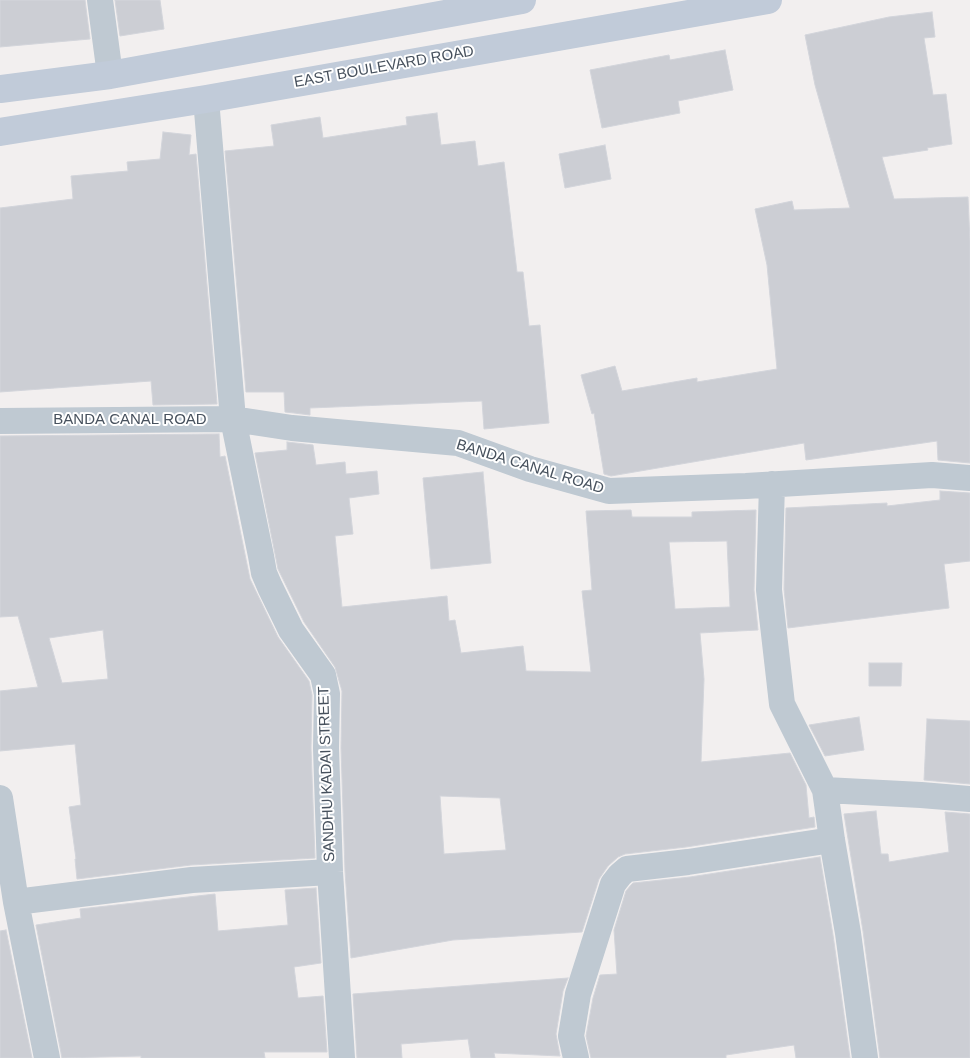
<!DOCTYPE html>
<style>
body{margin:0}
canvas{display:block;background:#f2efef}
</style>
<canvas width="970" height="1058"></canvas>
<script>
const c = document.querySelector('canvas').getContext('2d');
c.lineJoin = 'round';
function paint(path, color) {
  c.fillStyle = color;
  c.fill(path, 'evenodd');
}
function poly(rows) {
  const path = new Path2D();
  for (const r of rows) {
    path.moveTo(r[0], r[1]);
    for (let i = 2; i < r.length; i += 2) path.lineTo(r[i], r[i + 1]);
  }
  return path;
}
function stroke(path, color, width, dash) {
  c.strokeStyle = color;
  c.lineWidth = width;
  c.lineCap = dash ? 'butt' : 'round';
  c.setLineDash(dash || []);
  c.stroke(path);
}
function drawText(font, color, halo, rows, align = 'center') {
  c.font = font + ' Arial,sans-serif';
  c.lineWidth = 4;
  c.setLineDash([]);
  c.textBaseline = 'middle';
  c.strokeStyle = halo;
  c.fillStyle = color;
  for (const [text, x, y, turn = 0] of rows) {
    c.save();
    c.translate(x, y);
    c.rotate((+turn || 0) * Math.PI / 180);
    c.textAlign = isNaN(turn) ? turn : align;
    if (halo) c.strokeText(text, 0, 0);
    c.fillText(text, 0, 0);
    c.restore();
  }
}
const building = poly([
 [0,0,85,0,90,39,0,47,0,0],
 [115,0,160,0,164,29,120,36,115,0],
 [932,12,935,37,924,38,933,95,946,94,952,144,927,148,928,150,882,157,894,199,968,197,970,241,970,463,938,460,937,441,806,460,804,443,611,476,604,474,594,413,592,414,581,375,615,366,622,391,697,378,697,382,777,369,767,265,755,209,792,201,794,210,850,208,815,85,805,35,889,17,932,12],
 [725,50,733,90,678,101,680,113,602,128,590,70,669,55,670,60,725,50],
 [437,113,441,145,475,141,478,166,504,162,517,272,523,272,529,326,540,325,549,423,484,429,482,401,310,408,310,415,294,413,285,412,284,392,246,392,225,151,274,146,271,125,320,117,323,138,407,125,406,117,437,113],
 [163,132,191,135,189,155,196,154,217,404,153,405,151,381,0,392,0,208,73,199,71,176,128,171,127,162,160,159,163,132],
 [605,145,611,179,565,188,559,154,605,145],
 [219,434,220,457,225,456,250,579,278,637,309,681,312,695,311,748,315,858,191,865,77,879,75,859,76,859,69,807,81,805,75,744,0,751,0,691,38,687,18,616,0,617,0,436,219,434],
 [103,630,108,679,62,683,49,638,103,630],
 [287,442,313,445,316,465,345,462,346,474,377,471,379,494,349,498,353,534,335,536,342,607,447,596,449,621,455,620,461,653,523,646,526,671,591,672,582,591,592,590,586,511,631,510,632,517,692,517,692,512,756,510,754,590,758,630,700,633,704,679,701,762,790,753,806,785,809,818,814,817,815,827,686,847,625,854,618,857,608,866,599,879,582,932,453,940,351,958,345,871,341,748,342,691,335,667,304,622,278,569,255,453,287,450,287,442],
 [727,541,730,607,675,609,669,542,727,541],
 [440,796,500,798,506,850,444,854,440,796],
 [483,472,491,563,431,569,423,478,483,472],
 [940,491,970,493,970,561,944,564,949,608,788,628,784,589,786,508,887,503,887,506,940,500,940,491],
 [869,663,902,663,901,686,869,686,869,663],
 [859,717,864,750,825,756,809,725,859,717],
 [927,719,970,721,970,784,924,780,927,719],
 [876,811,881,854,888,854,889,862,949,852,945,812,970,814,970,1058,880,1058,863,931,844,814,876,811],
 [820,857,833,935,850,1058,796,1058,794,1045,726,1055,726,1058,591,1058,586,1036,593,998,600,975,617,974,614,930,626,891,631,885,633,883,690,877,820,857],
 [316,888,321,963,294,967,298,998,323,996,327,1052,264,1052,265,1058,141,1058,141,1056,62,1058,36,925,81,918,80,909,215,894,218,931,288,925,285,890,316,888],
 [6,930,32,1058,0,1058,0,931,6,930],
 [568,978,563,991,556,1034,560,1056,494,1053,495,1058,471,1058,468,1039,401,1044,402,1058,357,1058,353,994,568,978]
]);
const minor = poly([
 [100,0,110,75],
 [206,99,233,419,261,556,264,573,270,587,291,630,323,675,327,694,326,748,330,872,342,1058],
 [0,421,233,419,292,428,458,443,530,469,609,491,746,486,932,475,970,478],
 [772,484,769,590,782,704,825,790,832,840,848,933,865,1058],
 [825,790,921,795,970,799],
 [0,798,16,902,47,1058],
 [16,902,192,880,330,872],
 [576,1058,571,1036,578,994,613,884,620,875,627,869,688,862,832,840]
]);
const secondary = poly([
 [0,89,110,75,522,0],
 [0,132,206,99,768,0]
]);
const streetNames = [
 ["EAST BOULEVARD ROAD",384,67,-10],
 ["BANDA CANAL ROAD",130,420],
 ["BANDA CANAL ROAD",530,467,17],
 ["SANDHU KADAI STREET",327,774,-92]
];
paint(building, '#ccced4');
stroke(building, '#d3d5db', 1);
stroke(minor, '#bfc9d2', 26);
stroke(secondary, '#c1cbd9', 28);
drawText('15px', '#47515d', '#fff', streetNames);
</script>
